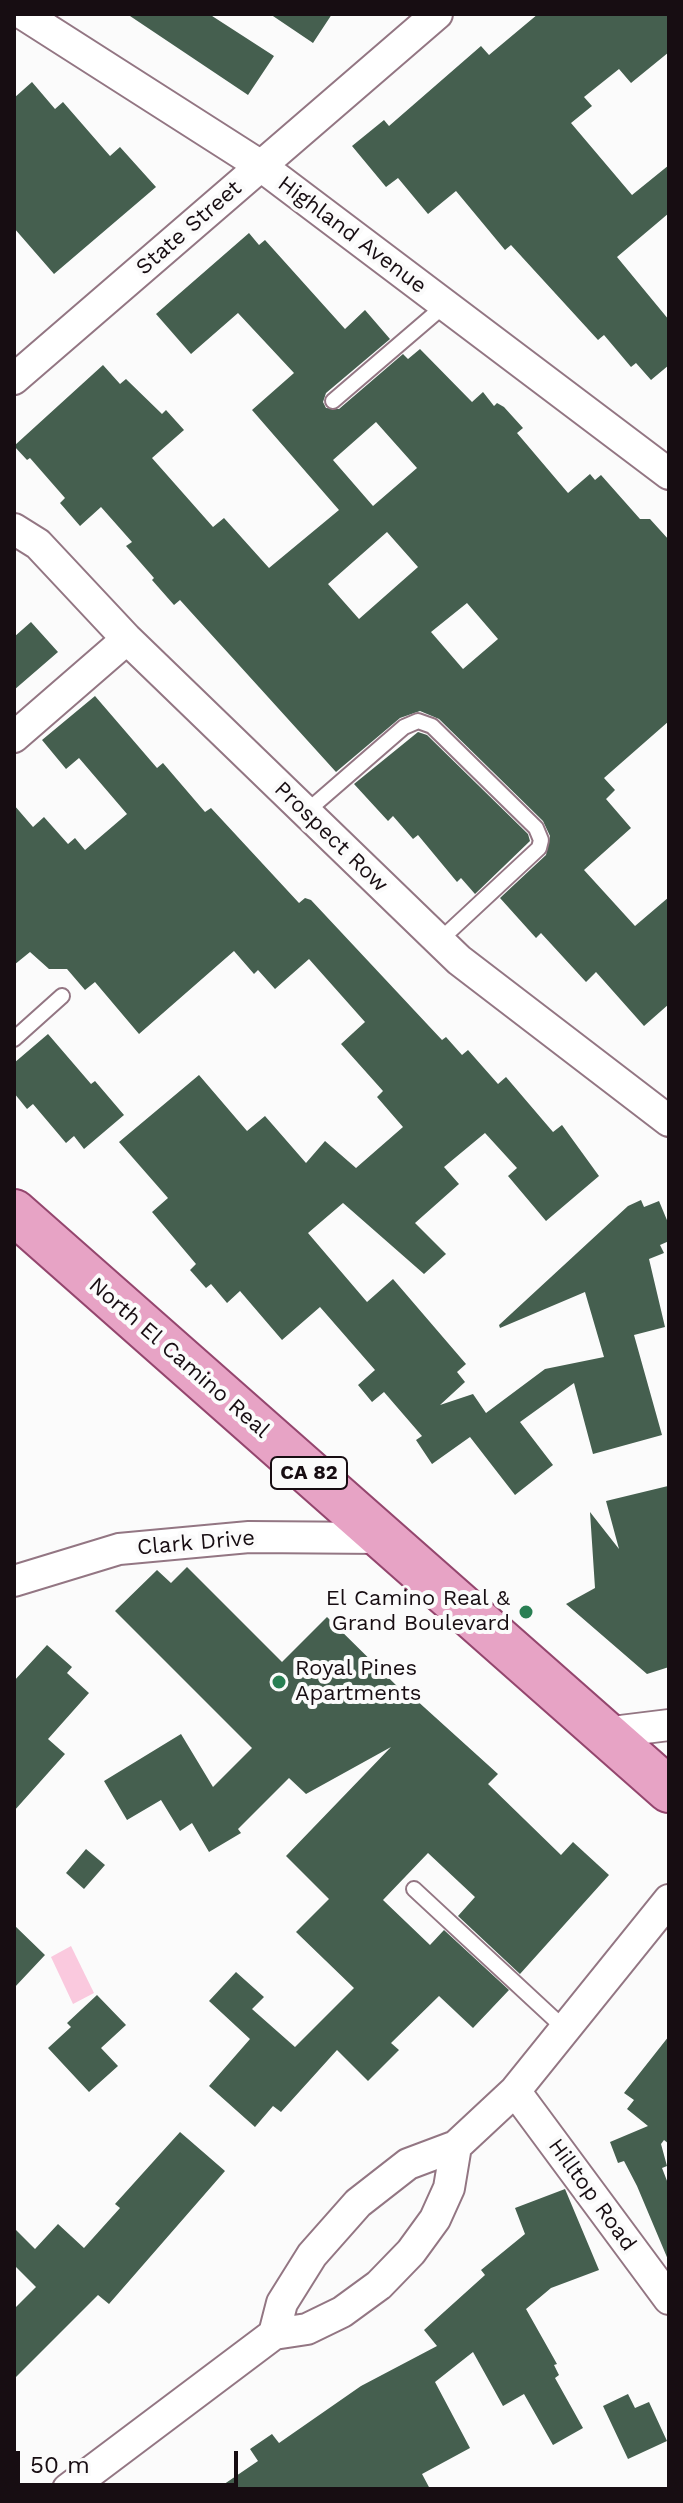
<!DOCTYPE html>
<style>
body{margin:0}
#map{position:relative;width:683px;height:2503px;overflow:hidden;background:#fbfbfb;font-family:"Work Sans",sans-serif}
canvas{display:block}
.frame{position:absolute;inset:0;border:16px solid #170d12;pointer-events:none}
.scale{position:absolute;left:16px;top:2451px;width:222px;height:36px;box-sizing:border-box;border:4px solid #170d12;border-top:0;padding-left:10px;font-size:24px;line-height:28px;white-space:nowrap;color:#170d12;-webkit-text-stroke:6px #fbfbfb;paint-order:stroke}
</style>
<div id="map">
<canvas width="683" height="2503"></canvas>
<div class="frame"></div>
<div class="scale">50 m</div>
</div>
<script>
const c = document.querySelector('canvas').getContext('2d');
c.lineJoin = 'round';
function paint(path, color) {
  c.fillStyle = color;
  c.fill(path, 'evenodd');
}
function poly(rows) {
  const path = new Path2D();
  for (const r of rows) {
    path.moveTo(r[0], r[1]);
    for (let i = 2; i < r.length; i += 2) path.lineTo(r[i], r[i + 1]);
  }
  return path;
}
function stroke(path, color, width, dash) {
  c.strokeStyle = color;
  c.lineWidth = width;
  c.lineCap = dash ? 'butt' : 'round';
  c.setLineDash(dash || []);
  c.stroke(path);
}
function drawText(font, color, halo, rows, align = 'center') {
  c.font = font + ' "Work Sans",sans-serif';
  c.lineWidth = 8;
  c.setLineDash([]);
  c.textBaseline = 'middle';
  c.strokeStyle = halo;
  c.fillStyle = color;
  for (const [text, x, y, turn = 0] of rows) {
    c.save();
    c.translate(x, y);
    c.rotate((+turn || 0) * Math.PI / 180);
    c.textAlign = isNaN(turn) ? turn : align;
    if (halo) c.strokeText(text, 0, 0);
    c.fillText(text, 0, 0);
    c.restore();
  }
}
const water = poly([
 [71,1946,94,1993,73,2004,51,1957]
]);
const building = poly([
 [127,14,209,14,274,56,248,95],
 [270,14,332,14,313,43],
 [538,14,669,14,669,52,631,83,619,69,584,97,592,106,571,123,632,195,669,165,669,213,617,257,669,320,669,365,651,380,636,363,631,367,604,335,598,340,511,245,505,250,456,191,428,214,398,178,386,187,352,146,384,120,389,126,481,46,489,55],
 [32,82,55,109,63,102,110,156,120,147,156,187,54,274,14,228,14,98],
 [249,233,259,245,265,240,345,329,365,310,390,339,326,393,323,402,326,408,339,409,403,354,408,359,420,349,472,402,483,392,494,406,497,403,504,407,523,428,517,433,568,493,590,474,595,480,601,475,640,519,650,519,669,540,669,721,604,778,615,790,606,799,631,828,584,870,635,926,669,897,669,1004,644,1026,596,972,586,982,541,933,536,938,500,898,546,855,550,836,543,821,439,719,420,711,400,718,336,772,180,600,174,605,152,580,154,578,126,546,132,542,101,507,80,526,60,503,65,498,30,458,27,460,14,446,103,365,120,384,126,379,162,414,166,410,184,430,152,458,213,527,224,518,269,568,339,510,252,410,294,373,238,313,191,354,156,314],
 [376,422,417,468,373,506,333,460],
 [387,532,418,567,359,619,328,584],
 [467,603,498,639,463,669,431,632],
 [31,622,58,652,14,690,14,637],
 [95,696,157,768,163,763,205,812,211,808,299,903,305,898,311,900,442,1040,446,1037,462,1055,468,1050,498,1084,506,1077,553,1132,562,1125,599,1176,546,1221,508,1176,517,1168,485,1133,444,1167,459,1184,415,1223,446,1254,424,1274,343,1203,308,1233,367,1302,393,1279,466,1364,457,1372,465,1382,440,1405,473,1394,486,1413,545,1369,604,1357,585,1292,500,1328,499,1325,628,1206,641,1200,644,1207,659,1201,669,1225,669,1241,660,1245,664,1253,649,1259,665,1327,634,1335,662,1435,593,1454,574,1383,520,1422,553,1465,515,1495,470,1437,432,1464,416,1440,422,1436,384,1392,372,1402,358,1385,375,1370,320,1307,282,1340,240,1291,227,1303,211,1284,206,1288,190,1270,196,1264,152,1212,168,1198,119,1142,199,1075,247,1131,265,1116,306,1163,325,1141,356,1168,403,1127,377,1097,383,1091,341,1044,365,1022,309,959,275,989,258,970,254,974,234,951,139,1034,95,982,85,990,67,969,49,969,30,952,14,965,14,805,33,827,44,817,68,844,75,838,85,850,127,814,79,758,66,769,42,740],
 [418,732,427,735,528,834,530,841,475,894,461,878,457,882,418,835,413,839,393,816,388,821,354,784],
 [48,1034,91,1084,95,1081,124,1115,84,1149,74,1136,66,1143,33,1104,27,1109,14,1093,14,1063],
 [668,1486,669,1667,647,1674,566,1604,595,1588,590,1512,619,1549,606,1501],
 [187,1567,282,1662,327,1617,402,1691,404,1689,498,1774,488,1784,561,1855,573,1842,609,1875,520,1974,458,1916,475,1897,428,1853,383,1900,430,1945,444,1930,509,1990,473,2028,439,1996,391,2043,399,2050,368,2081,337,2050,281,2112,273,2106,255,2127,209,2086,250,2039,209,2001,236,1972,264,1997,252,2009,295,2047,354,1988,296,1932,329,1899,286,1856,391,1747,306,1794,289,1778,238,1829,241,1833,209,1852,192,1823,180,1831,161,1800,127,1820,104,1781,181,1734,213,1787,252,1748,115,1611,157,1570,171,1583],
 [47,1645,72,1667,67,1673,89,1693,48,1739,65,1754,14,1811,14,1681],
 [86,1849,105,1865,84,1889,66,1873],
 [14,1925,45,1955,14,1988],
 [97,1995,126,2025,101,2048,118,2066,89,2092,48,2048,71,2027,67,2023],
 [669,2036,669,2144,664,2140,661,2144,667,2166,662,2168,669,2186,669,2262,637,2186,624,2161,618,2163,610,2142,648,2126,627,2109,634,2100,624,2093],
 [180,2132,225,2171,109,2304,98,2295,14,2379,14,2309,36,2287,14,2265,14,2228,35,2249,58,2224,84,2248,120,2208,115,2204],
 [565,2189,599,2270,551,2288,526,2309,557,2364,554,2365,559,2375,555,2378,583,2428,553,2445,524,2394,503,2406,473,2352,435,2382,470,2448,422,2474,430,2489,217,2489,258,2461,250,2449,272,2434,279,2443,361,2386,437,2346,424,2330,485,2275,481,2270,525,2234,515,2208],
 [628,2394,635,2408,649,2402,667,2441,628,2459,603,2406]
]);
const lane = poly([
 [333,401,445,305],
 [306,812,404,727,418,721,432,726,536,828,541,840,539,848,439,941],
 [14,1039,62,996],
 [414,1889,565,2029]
]);
const street = poly([
 [23,14,261,166,669,474],
 [14,379,437,14],
 [14,529,38,544,127,639,459,960,669,1121],
 [14,737,127,639],
 [14,1581,119,1549,249,1537,383,1538],
 [604,1733,669,1725],
 [515,2091,669,2299],
 [274,2334,282,2303,312,2255,358,2203,408,2164,456,2146,515,2091,669,1900],
 [68,2489,274,2334,307,2329,342,2312,379,2285,411,2252,435,2219,449,2188,456,2146]
]);
const primary = poly([
 [14,1212,669,1790]
]);
const markers = [
 [526,1612,8,"#297f53"],
 [279,1682,8,"#297f53"]
];
const shields = [
 [309,1473,76]
];
const shieldNames = [
 ["CA 82",309,1473]
];
const streetNames = [
 ["State Street",189,228,-41],
 ["Highland Avenue",352,235,37],
 ["Prospect Row",331,837,44],
 ["North El Camino Real",179,1358,41],
 ["Clark Drive",196,1543,-5],
 ["Hilltop Road",592,2195,54]
];
const poiNames = [
 ["El Camino Real &",510,1599],
 ["Grand Boulevard",510,1624],
 ["Royal Pines",295,1669,"left"],
 ["Apartments",295,1694,"left"]
];
paint(water, '#fac9de');
paint(building, '#455f4f');
stroke(lane, '#937683', 18);
stroke(street, '#937683', 34);
stroke(primary, '#94466e', 48);
stroke(lane, '#fff', 14);
stroke(street, '#fff', 30);
stroke(primary, '#e7a3c5', 44);
for (const [x, y, r, color] of markers) {
  const dot = new Path2D();
  dot.arc(x, y, r, 0, 2 * Math.PI);
  c.fillStyle = color;
  c.fill(dot);
  stroke(dot, '#fbfbfb', 3);
}
for (const [x, y, w] of shields) {
  const box = new Path2D();
  box.roundRect(x - w / 2, y - 16, w, 32, 6);
  c.fillStyle = '#fbfbfb';
  c.fill(box);
  stroke(box, '#170d12', 2);
}
drawText('bold 20px', '#170d12', null, shieldNames);
drawText('22px', '#170d12', '#fbfbfb', streetNames);
drawText('22px', '#170d12', '#fbfbfb', poiNames, 'right');
</script>
